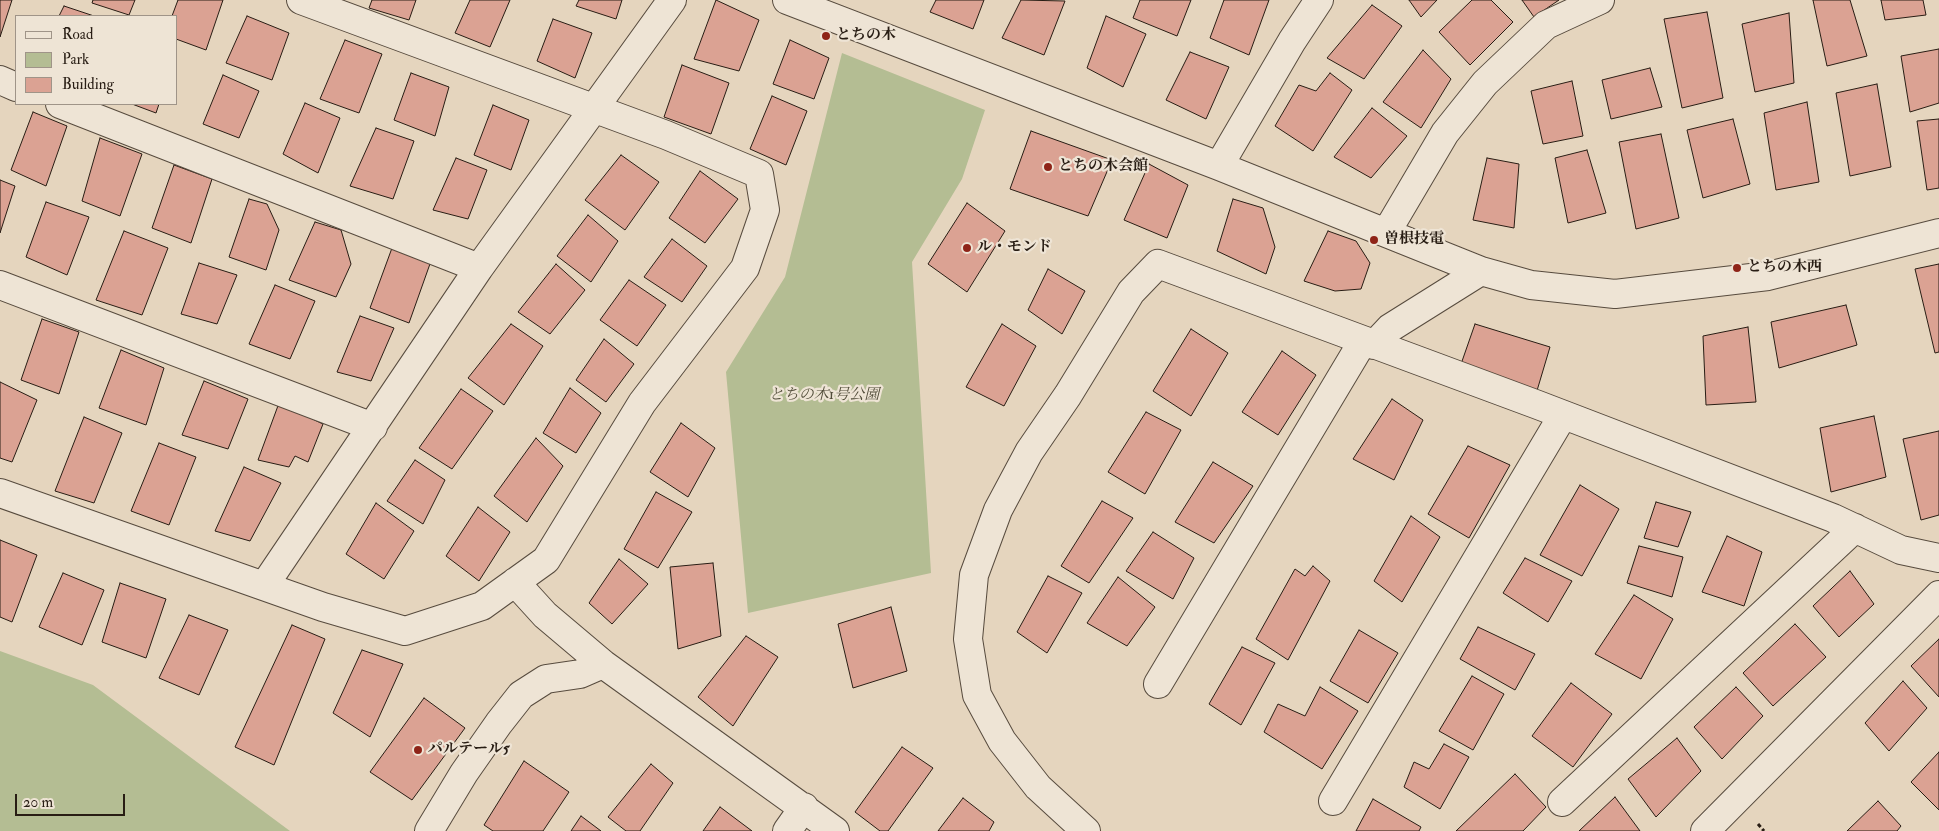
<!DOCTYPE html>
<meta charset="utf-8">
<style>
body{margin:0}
#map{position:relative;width:1939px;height:831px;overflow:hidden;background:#e5d5be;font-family:"IM FELL Double Pica",serif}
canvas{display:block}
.legend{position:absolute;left:15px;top:15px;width:162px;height:90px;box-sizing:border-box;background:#eee4d5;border:1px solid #9f9488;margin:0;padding:6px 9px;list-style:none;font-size:15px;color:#281d14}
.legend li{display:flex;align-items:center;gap:10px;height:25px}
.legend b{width:25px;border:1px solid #9f9488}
.scale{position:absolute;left:15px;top:794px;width:110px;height:22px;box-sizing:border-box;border:2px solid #281d14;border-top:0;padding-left:6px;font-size:15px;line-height:18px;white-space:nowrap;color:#281d14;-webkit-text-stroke:4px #eee4d5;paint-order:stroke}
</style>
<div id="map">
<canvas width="1939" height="831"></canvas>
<ul class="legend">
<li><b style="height:6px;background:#eee4d5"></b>Road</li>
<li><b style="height:14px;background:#b4bd93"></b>Park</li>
<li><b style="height:14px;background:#dba293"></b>Building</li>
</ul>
<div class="scale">20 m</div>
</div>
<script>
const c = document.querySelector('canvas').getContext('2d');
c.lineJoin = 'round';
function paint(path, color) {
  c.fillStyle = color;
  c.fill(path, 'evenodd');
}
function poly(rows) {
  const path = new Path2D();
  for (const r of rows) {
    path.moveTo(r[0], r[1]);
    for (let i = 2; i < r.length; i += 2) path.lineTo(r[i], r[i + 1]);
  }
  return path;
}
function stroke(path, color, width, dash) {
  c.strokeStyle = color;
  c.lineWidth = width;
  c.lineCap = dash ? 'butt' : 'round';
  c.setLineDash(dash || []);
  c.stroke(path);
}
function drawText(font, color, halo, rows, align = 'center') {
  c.font = font + ' "IM FELL Double Pica","Noto Serif JP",serif';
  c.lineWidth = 4.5;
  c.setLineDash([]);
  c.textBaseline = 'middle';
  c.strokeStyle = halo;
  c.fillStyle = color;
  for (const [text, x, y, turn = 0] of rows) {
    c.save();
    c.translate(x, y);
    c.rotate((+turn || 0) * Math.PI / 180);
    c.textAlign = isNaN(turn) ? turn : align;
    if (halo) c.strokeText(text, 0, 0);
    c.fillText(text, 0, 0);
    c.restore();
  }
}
const green = poly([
 [842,53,985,110,962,179,912,262,931,573,748,613,726,372,785,277],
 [0,651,93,685,290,831,0,831]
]);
const building = poly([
 [0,0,12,0,0,37,0,0],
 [93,0,135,0,129,15,92,3,93,0],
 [178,0,223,0,206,50,176,39,176,16,172,16,178,0],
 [372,0,416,0,409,20,369,8,372,0],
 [470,0,510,0,490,47,455,33,470,0],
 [579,0,622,0,616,19,576,6,579,0],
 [716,0,759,20,739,71,694,59,716,0],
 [936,0,984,0,973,29,930,12,936,0],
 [1021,0,1065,1,1044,55,1002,38,1021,0],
 [1140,0,1191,0,1177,36,1133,18,1140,0],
 [1224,0,1269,0,1249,55,1210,38,1224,0],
 [1409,0,1437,0,1421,17,1409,0],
 [1472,0,1491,0,1513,22,1470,65,1439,32,1472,0],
 [1522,0,1559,0,1534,17,1522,0],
 [1813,0,1850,0,1867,56,1827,66,1813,0],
 [1881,0,1923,0,1926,15,1885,20,1881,0],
 [1372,5,1402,26,1364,79,1327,58,1372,5],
 [64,6,94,16,59,16,64,6],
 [1707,12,1723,98,1682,108,1664,19,1707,12],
 [1789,13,1794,83,1755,92,1742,24,1789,13],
 [247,16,289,33,272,80,226,63,247,16],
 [1106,16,1146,34,1123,87,1087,68,1106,16],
 [553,19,592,33,575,78,537,61,553,19],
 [345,40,382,54,359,113,320,99,345,40],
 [790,40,829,58,814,99,773,84,790,40],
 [1939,49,1939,103,1910,112,1901,56,1939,49],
 [1423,50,1451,79,1421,128,1383,102,1423,50],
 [1190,52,1229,67,1206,119,1166,100,1190,52],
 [682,65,729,83,711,134,664,117,682,65],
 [1650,68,1662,107,1611,119,1602,80,1650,68],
 [411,73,449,87,435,136,394,120,411,73],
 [1330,73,1352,90,1313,151,1275,126,1299,85,1316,91,1330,73],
 [223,75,259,91,239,138,203,124,223,75],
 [1572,81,1583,136,1543,144,1531,91,1572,81],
 [1877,84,1891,167,1850,176,1836,93,1877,84],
 [772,96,807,111,786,165,750,149,772,96],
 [1807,102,1819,182,1776,190,1764,113,1807,102],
 [305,103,340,118,318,173,283,154,305,103],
 [132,104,159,104,156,113,132,104],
 [493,105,529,120,511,170,474,155,493,105],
 [1372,108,1407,136,1371,178,1334,157,1372,108],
 [33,112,67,126,46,186,11,170,33,112],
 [1733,119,1750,184,1703,198,1687,130,1733,119],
 [1939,119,1939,188,1927,190,1917,121,1939,119],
 [376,128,414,141,393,199,350,186,376,128],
 [1031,131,1112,160,1088,216,1010,189,1031,131],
 [1661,134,1679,218,1636,229,1619,142,1661,134],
 [100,138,142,154,120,216,82,201,100,138],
 [1587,150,1606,213,1568,223,1555,158,1587,150],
 [621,155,659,182,625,230,585,200,621,155],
 [456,158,487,170,468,219,433,210,456,158],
 [1487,158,1519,164,1514,228,1473,220,1487,158],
 [1149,164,1188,185,1167,238,1124,220,1149,164],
 [174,165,212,179,191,243,152,228,174,165],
 [700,171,738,199,705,243,669,218,700,171],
 [0,180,15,186,0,233,0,180],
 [249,199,267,204,279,230,266,270,229,257,249,199],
 [1233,199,1263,208,1275,247,1266,274,1217,251,1233,199],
 [46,202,89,217,67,275,26,257,46,202],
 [967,203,1005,231,967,292,928,264,967,203],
 [588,215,618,241,591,282,557,256,588,215],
 [315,222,341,230,351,264,336,297,289,280,315,222],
 [124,231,168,248,142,315,96,300,124,231],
 [1328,231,1356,241,1370,263,1361,289,1335,291,1304,281,1328,231],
 [672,239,707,266,682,302,644,277,672,239],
 [392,248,431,261,409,323,370,308,392,248],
 [199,263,237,275,217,324,181,314,199,263],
 [556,264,585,290,550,334,518,312,556,264],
 [1939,264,1939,352,1935,353,1915,269,1939,264],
 [1048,269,1085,291,1062,334,1028,310,1048,269],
 [629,280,666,305,637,346,600,320,629,280],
 [275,285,315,301,290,359,249,344,275,285],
 [1846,305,1857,345,1779,368,1771,322,1846,305],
 [360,316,394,328,371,381,337,372,360,316],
 [42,319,79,332,59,394,21,380,42,319],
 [511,324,543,346,504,405,468,378,511,324],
 [1002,324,1036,346,1004,406,966,387,1002,324],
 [1475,324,1550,347,1536,394,1460,367,1475,324],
 [1748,327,1756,402,1706,405,1703,336,1748,327],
 [1191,329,1228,353,1191,416,1153,391,1191,329],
 [604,339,634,364,606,402,576,380,604,339],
 [121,350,164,368,146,425,99,408,121,350],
 [1282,351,1316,375,1278,435,1242,412,1282,351],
 [204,381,248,399,228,449,182,435,204,381],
 [0,382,37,400,12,462,0,458,0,382],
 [570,388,601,413,576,453,543,433,570,388],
 [461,389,493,411,452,469,419,448,461,389],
 [1392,399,1423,420,1394,480,1353,459,1392,399],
 [279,403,323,424,308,462,295,456,289,467,258,460,279,403],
 [1146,412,1181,430,1145,494,1108,472,1146,412],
 [1874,416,1886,477,1831,492,1820,428,1874,416],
 [84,417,122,433,94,503,55,491,84,417],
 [681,423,715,448,688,497,650,472,681,423],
 [1939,431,1939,515,1921,520,1903,439,1939,431],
 [536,438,563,466,527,522,494,496,536,438],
 [159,443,196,457,169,525,131,511,159,443],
 [1468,446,1510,465,1469,538,1428,514,1468,446],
 [415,460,445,480,423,524,387,501,415,460],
 [1213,462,1253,486,1214,543,1175,522,1213,462],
 [244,467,281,483,250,541,215,531,244,467],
 [1580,485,1619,509,1582,576,1540,555,1580,485],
 [656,492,692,512,658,568,624,549,656,492],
 [1102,501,1133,518,1089,583,1061,566,1102,501],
 [1656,502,1691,512,1678,547,1644,538,1656,502],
 [376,503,414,531,384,579,346,554,376,503],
 [478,507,510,532,479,581,446,556,478,507],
 [1411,516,1440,537,1402,602,1374,581,1411,516],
 [1153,532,1194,558,1173,599,1126,571,1153,532],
 [1727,536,1762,552,1744,606,1702,592,1727,536],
 [0,540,37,555,12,622,0,617,0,540],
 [1639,546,1683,557,1672,597,1627,583,1639,546],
 [1525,558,1572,581,1548,622,1503,593,1525,558],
 [619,559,648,584,612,624,589,603,619,559],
 [713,563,721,636,678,649,670,567,713,563],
 [1313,566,1330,581,1288,660,1256,639,1295,569,1305,576,1313,566],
 [1850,571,1874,604,1839,637,1813,606,1850,571],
 [63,573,104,590,82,645,39,627,63,573],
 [1048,576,1082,593,1047,653,1017,632,1048,576],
 [1118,577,1155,607,1127,646,1087,623,1118,577],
 [120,583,166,599,146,658,102,642,120,583],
 [1634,595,1673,619,1641,679,1595,654,1634,595],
 [891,607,907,671,853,688,838,624,891,607],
 [189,615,228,630,199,695,159,678,189,615],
 [1795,624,1826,657,1773,706,1743,673,1795,624],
 [292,625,325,639,274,765,235,747,292,625],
 [1478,627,1535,654,1515,690,1460,659,1478,627],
 [1359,630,1398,653,1368,703,1330,681,1359,630],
 [746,636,778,657,733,726,698,697,746,636],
 [1939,639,1939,697,1911,666,1939,639],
 [1242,647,1275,663,1241,725,1209,704,1242,647],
 [362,650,403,664,370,737,333,713,362,650],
 [1472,676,1504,694,1473,750,1439,731,1472,676],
 [1903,681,1927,708,1889,751,1865,723,1903,681],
 [1571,683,1612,714,1573,767,1532,736,1571,683],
 [1320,687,1358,711,1322,769,1264,732,1278,704,1305,716,1320,687],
 [1736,687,1763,716,1722,759,1694,727,1736,687],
 [424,698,465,728,412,800,370,772,424,698],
 [1677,738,1701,771,1656,817,1628,779,1677,738],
 [1444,744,1469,757,1440,809,1404,787,1414,762,1429,769,1444,744],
 [902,747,933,768,888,831,880,831,855,812,902,747],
 [1939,752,1939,810,1911,782,1939,752],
 [524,761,569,792,543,831,493,831,484,825,524,761],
 [651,764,673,783,640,831,626,831,608,817,651,764],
 [1515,774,1546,807,1523,831,1456,831,1515,774],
 [1615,797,1640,831,1579,831,1615,797],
 [963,798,994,822,989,831,938,831,963,798],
 [1373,799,1421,827,1419,831,1356,831,1373,799],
 [1878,801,1901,826,1897,831,1847,831,1878,801],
 [720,807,752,831,703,831,720,807],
 [581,816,601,831,571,831,581,816]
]);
const path = poly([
 [1758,824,1764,831]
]);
const street = poly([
 [787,0,1219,166,1481,271,1531,285,1615,294,1768,276,1939,233],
 [0,80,16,87],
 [60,104,479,268],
 [1219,166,1292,41,1319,0],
 [1386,233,1445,133,1485,83,1546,25,1600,0],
 [0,285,373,427],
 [1374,345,1390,328,1481,271],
 [0,493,323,607,405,631,482,606,546,560,642,403,745,268,765,210,759,174,666,135,301,0],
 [515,582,545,615,603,664,835,831],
 [264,586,479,268,672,0],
 [1158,684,1363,341],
 [1333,801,1563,415],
 [1562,802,1855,528],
 [429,831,464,773,499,723,521,695,546,679,580,674,603,664],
 [787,831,804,807],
 [1086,831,1038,787,1002,741,977,695,968,639,974,575,998,510,1029,452,1068,395,1131,292,1158,264,1538,405,1833,518,1901,550,1939,558],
 [1705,831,1939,595]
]);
const markers = [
 [826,36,5,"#8f2418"],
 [1048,167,5,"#8f2418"],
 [1374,240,5,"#8f2418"],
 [967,248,5,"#8f2418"],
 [1737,268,5,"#8f2418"],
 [418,750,5,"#8f2418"]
];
const poiNames = [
 ["とちの木",836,36],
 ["とちの木会館",1058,167],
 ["曽根技電",1384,240],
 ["ル・モンド",977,248],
 ["とちの木西",1747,268],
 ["パルテール5",428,750]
];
const parkNames = [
 ["とちの木1号公園",824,396]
];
paint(green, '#b4bd93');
paint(building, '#dba293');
stroke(building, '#281d14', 1);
stroke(street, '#574b3e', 30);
stroke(path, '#281d14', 3, [4, 2.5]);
stroke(street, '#eee4d5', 28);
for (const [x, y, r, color] of markers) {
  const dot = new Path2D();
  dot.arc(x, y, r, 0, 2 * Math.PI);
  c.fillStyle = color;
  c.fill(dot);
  stroke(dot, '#eee4d5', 2);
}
drawText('bold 15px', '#281d14', '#eee4d5', poiNames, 'left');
drawText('italic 15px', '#524d3a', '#eee4d5', parkNames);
</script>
